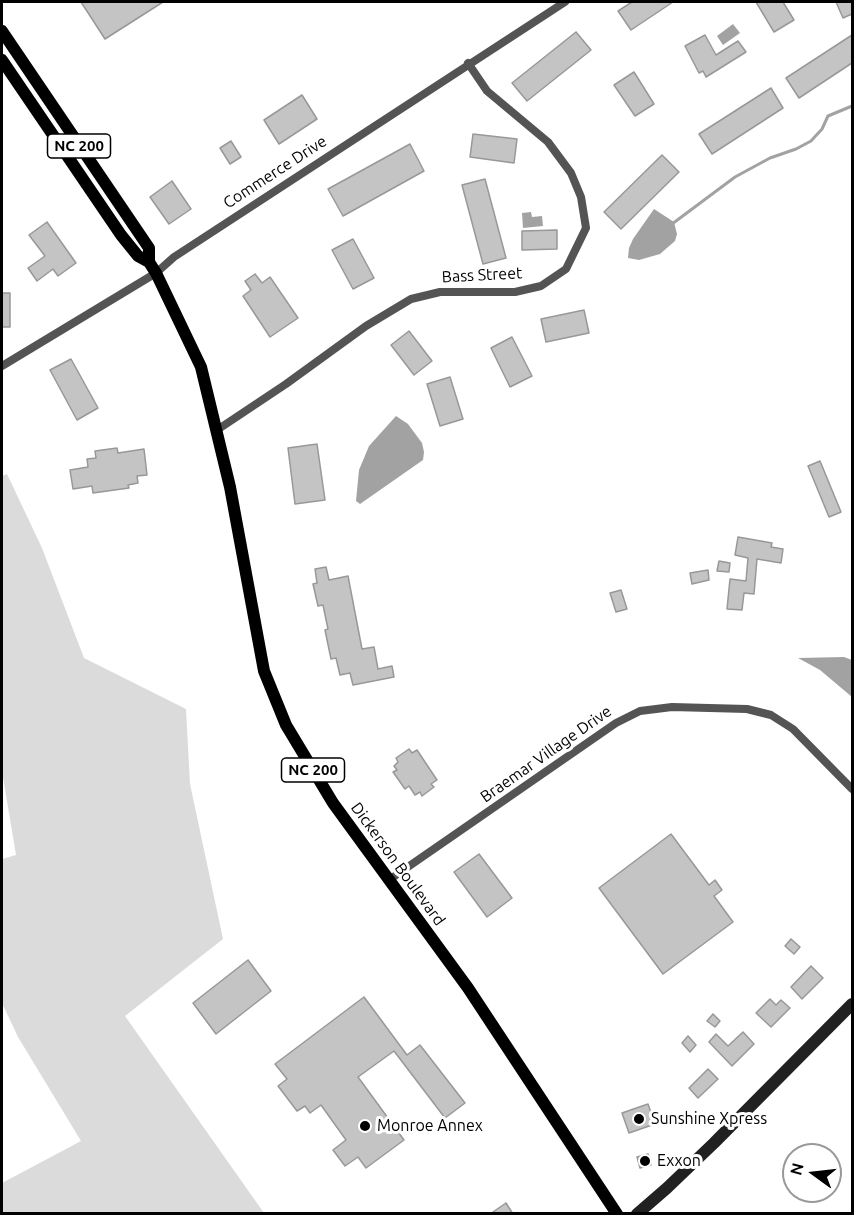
<!DOCTYPE html>
<style>
body{margin:0}
#map{position:relative;width:854px;height:1215px;overflow:hidden;background:#fff;font-family:Ubuntu,sans-serif}
canvas{display:block}
.frame{position:absolute;inset:0;border:3px solid #000;pointer-events:none}
.north{position:absolute;left:782px;top:1143px;width:60px;height:60px;box-sizing:border-box;background:#fff;border:2px solid #999;border-radius:50%;rotate:285deg;font-size:16px;font-weight:700;line-height:24px;text-align:center;color:#000}
.north::after{content:'';display:block;margin:auto;width:21px;height:27px;background:#000;clip-path:polygon(50% 0,100% 100%,50% 72%,0 100%)}
</style>
<div id="map">
<canvas width="854" height="1215"></canvas>
<div class="frame"></div>
<div class="north">N</div>
</div>
<script>
const c = document.querySelector('canvas').getContext('2d');
c.lineJoin = 'round';
function paint(path, color) {
  c.fillStyle = color;
  c.fill(path, 'evenodd');
}
function poly(rows) {
  const path = new Path2D();
  for (const r of rows) {
    path.moveTo(r[0], r[1]);
    for (let i = 2; i < r.length; i += 2) path.lineTo(r[i], r[i + 1]);
  }
  return path;
}
function stroke(path, color, width, dash) {
  c.strokeStyle = color;
  c.lineWidth = width;
  c.lineCap = dash ? 'butt' : 'round';
  c.setLineDash(dash || []);
  c.stroke(path);
}
function drawText(font, color, halo, rows, align = 'center') {
  c.font = font + ' Ubuntu,sans-serif';
  c.lineWidth = 6;
  c.setLineDash([]);
  c.textBaseline = 'middle';
  c.strokeStyle = halo;
  c.fillStyle = color;
  for (const [text, x, y, turn = 0] of rows) {
    c.save();
    c.translate(x, y);
    c.rotate((+turn || 0) * Math.PI / 180);
    c.textAlign = isNaN(turn) ? turn : align;
    if (halo) c.strokeText(text, 0, 0);
    c.fillText(text, 0, 0);
    c.restore();
  }
}
const green = poly([
 [7,474,42,548,84,658,186,709,190,784,223,939,125,1016,264,1213,2,1213,2,1183,81,1141,18,1037,2,1003,2,859,16,855,2,771,2,476]
]);
const water = poly([
 [733,24,740,33,723,45,717,36],
 [654,209,674,222,677,234,675,241,660,254,639,260,628,258,629,248,633,239],
 [531,212,532,217,542,216,543,226,523,228,522,213],
 [396,416,408,424,422,443,424,452,423,460,360,504,356,501,359,470,369,446],
 [844,657,852,660,852,697,820,670,798,658]
]);
const stream = poly([
 [672,224,735,177,770,158,796,149,811,141,822,129,828,116,852,106]
]);
const building = poly([
 [81,2,163,2,105,39,81,2],
 [632,2,673,2,631,30,618,11,632,2],
 [756,2,783,2,794,20,774,32,756,2],
 [836,2,852,2,852,14,843,18,836,2],
 [576,32,591,50,527,101,512,83,576,32],
 [705,35,716,55,738,41,746,52,706,77,703,71,699,73,685,46,705,35],
 [852,35,852,63,799,98,786,78,852,35],
 [634,72,654,104,635,116,614,85,634,72],
 [771,88,783,108,712,154,699,134,771,88],
 [302,95,317,119,279,144,264,120,302,95],
 [473,134,517,139,514,163,470,157,473,134],
 [231,141,241,157,230,164,220,148,231,141],
 [410,144,424,171,343,216,328,189,410,144],
 [662,155,679,172,621,229,604,212,662,155],
 [485,179,506,258,483,264,462,185,485,179],
 [172,181,191,209,169,224,150,197,172,181],
 [47,222,76,263,58,276,53,269,37,281,28,268,45,256,29,235,47,222],
 [557,230,557,249,522,250,522,231,557,230],
 [353,239,374,278,353,289,332,250,353,239],
 [255,274,262,283,270,277,298,318,270,337,243,296,251,290,245,281,255,274],
 [2,293,10,293,10,327,2,327,2,293],
 [584,310,589,333,546,342,541,319,584,310],
 [409,331,432,361,414,375,391,345,409,331],
 [512,337,532,376,510,387,491,348,512,337],
 [71,359,98,408,77,420,50,370,71,359],
 [450,377,463,419,440,426,427,384,450,377],
 [317,444,325,500,295,504,288,448,317,444],
 [117,448,118,453,144,449,147,475,137,476,138,483,128,485,129,488,93,493,92,486,73,489,70,470,88,467,87,459,96,458,95,451,117,448],
 [820,461,841,512,829,517,808,466,820,461],
 [738,537,772,543,771,547,783,549,781,563,757,559,754,594,744,593,742,610,727,609,730,579,746,581,748,558,735,555,738,537],
 [719,561,730,563,729,572,717,571,719,561],
 [326,567,329,580,348,576,362,649,374,647,378,669,392,666,394,677,353,685,350,673,340,675,336,658,331,659,325,630,328,629,323,605,318,606,313,584,317,583,315,569,326,567],
 [708,570,709,580,692,584,690,573,708,570],
 [621,590,627,609,616,612,610,593,621,590],
 [409,749,412,753,417,750,437,780,431,784,434,787,422,796,420,792,415,795,409,786,405,789,393,772,397,770,394,766,398,762,396,758,409,749],
 [671,834,709,885,715,880,722,890,714,896,733,922,663,974,599,888,671,834],
 [479,854,512,898,487,917,454,872,479,854],
 [791,939,800,947,794,954,785,946,791,939],
 [248,960,271,991,216,1034,193,1003,248,960],
 [811,966,823,978,802,999,791,987,811,966],
 [364,997,407,1055,420,1045,465,1103,445,1118,394,1051,358,1077,404,1140,366,1168,358,1157,345,1166,333,1150,346,1140,321,1105,310,1113,305,1106,297,1111,278,1086,287,1079,275,1064,364,997],
 [770,999,776,1005,781,1000,790,1008,771,1027,756,1013,770,999],
 [713,1014,720,1021,715,1027,707,1021,713,1014],
 [743,1032,754,1044,732,1066,709,1042,716,1034,728,1046,743,1032],
 [688,1036,696,1045,690,1052,682,1043,688,1036],
 [708,1069,718,1079,698,1098,689,1088,708,1069],
 [648,1104,655,1124,629,1133,622,1113,648,1104],
 [648,1154,651,1165,640,1168,637,1157,648,1154],
 [506,1203,513,1214,490,1214,506,1203]
]);
const minor = poly([
 [2,366,156,273,174,257,565,2],
 [217,430,286,384,366,326,411,299,440,292,515,292,541,286,566,269,586,228,581,197,571,173,548,142,487,91,468,63],
 [389,880,616,723,640,711,672,707,747,709,771,715,793,729,852,789]
]);
const secondary = poly([
 [637,1214,667,1188,714,1143,852,1004]
]);
const primary = poly([
 [2,31,149,248,149,262],
 [2,60,121,235,138,256,149,262,156,273,201,367,230,487,264,671,286,725,333,803,468,988,617,1214]
]);
const markers = [
 [639,1119,6,"#000"],
 [365,1126,6,"#000"],
 [645,1161,6,"#000"]
];
const shields = [
 [79,146,63],
 [313,770,63]
];
const shieldNames = [
 ["NC 200",79,146],
 ["NC 200",313,770]
];
const streetNames = [
 ["Commerce Drive",275,172,-33],
 ["Bass Street",482,275,-3],
 ["Braemar Village Drive",546,754,-35],
 ["Dickerson Boulevard",398,864,54]
];
const poiNames = [
 ["Sunshine Xpress",651,1119],
 ["Monroe Annex",377,1126],
 ["Exxon",657,1161]
];
paint(green, '#dbdbdb');
paint(water, '#a2a2a2');
stroke(stream, '#a2a2a2', 3);
paint(building, '#c4c4c4');
stroke(building, '#989898', 1.5);
stroke(minor, '#545454', 8);
stroke(secondary, '#212121', 12);
stroke(primary, '#000', 12);
for (const [x, y, r, color] of markers) {
  const dot = new Path2D();
  dot.arc(x, y, r, 0, 2 * Math.PI);
  c.fillStyle = color;
  c.fill(dot);
  stroke(dot, '#fff', 2);
}
for (const [x, y, w] of shields) {
  const box = new Path2D();
  box.roundRect(x - w / 2, y - 12, w, 24, 4.5);
  c.fillStyle = '#fff';
  c.fill(box);
  stroke(box, '#000', 1.5);
}
drawText('bold 15px', '#000', null, shieldNames);
drawText('16px', '#000', '#fff', streetNames);
drawText('16px', '#000', '#fff', poiNames, 'left');
</script>
